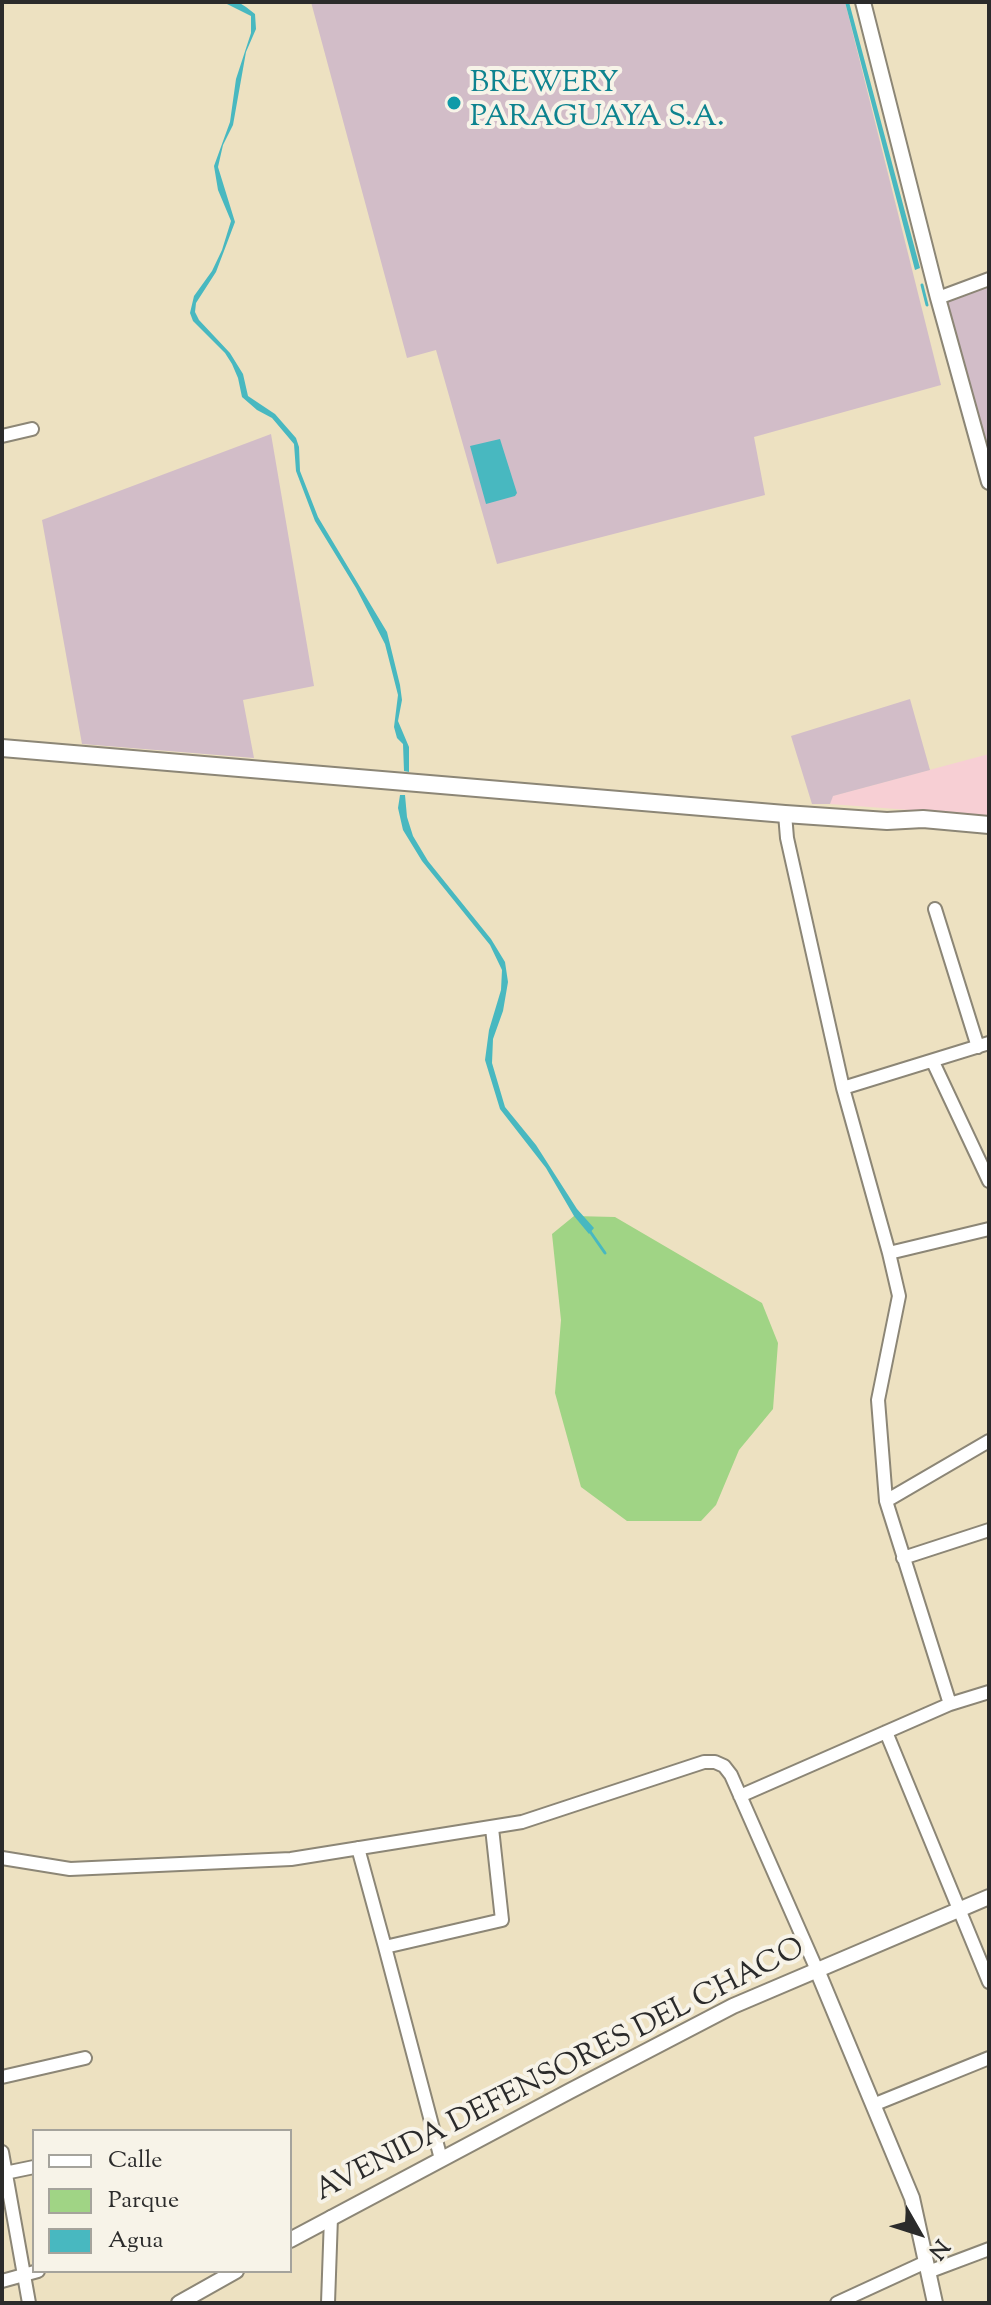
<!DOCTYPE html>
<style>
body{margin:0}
#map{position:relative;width:991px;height:2305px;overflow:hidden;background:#ede1c1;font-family:"Sorts Mill Goudy",serif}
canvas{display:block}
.frame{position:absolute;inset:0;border:4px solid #2b2b2b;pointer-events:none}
.legend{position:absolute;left:32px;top:2129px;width:260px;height:144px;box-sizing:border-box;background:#f7f3e8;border:2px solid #a5a39c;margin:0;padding:10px 14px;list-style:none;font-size:24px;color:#2b2b2b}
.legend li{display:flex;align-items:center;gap:16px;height:40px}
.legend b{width:40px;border:2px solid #a5a39c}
.north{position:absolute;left:879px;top:2193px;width:80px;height:80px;-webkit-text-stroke:6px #f7f3e8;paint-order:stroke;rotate:129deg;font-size:22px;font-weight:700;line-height:32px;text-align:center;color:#2b2b2b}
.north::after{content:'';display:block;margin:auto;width:28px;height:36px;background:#2b2b2b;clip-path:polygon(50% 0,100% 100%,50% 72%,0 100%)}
</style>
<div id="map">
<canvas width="991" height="2305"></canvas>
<div class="frame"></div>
<ul class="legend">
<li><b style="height:10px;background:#fff"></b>Calle</li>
<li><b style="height:22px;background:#a0d485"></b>Parque</li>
<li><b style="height:22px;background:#48b8c0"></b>Agua</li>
</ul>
<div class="north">N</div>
</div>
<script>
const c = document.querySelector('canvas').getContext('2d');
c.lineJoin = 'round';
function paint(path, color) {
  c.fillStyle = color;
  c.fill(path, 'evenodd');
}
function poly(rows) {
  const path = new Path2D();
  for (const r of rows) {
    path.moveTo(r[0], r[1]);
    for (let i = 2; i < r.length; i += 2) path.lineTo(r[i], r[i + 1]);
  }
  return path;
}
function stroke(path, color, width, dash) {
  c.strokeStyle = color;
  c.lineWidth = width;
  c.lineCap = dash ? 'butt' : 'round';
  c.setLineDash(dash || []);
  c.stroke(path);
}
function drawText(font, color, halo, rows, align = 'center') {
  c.font = font + ' "Sorts Mill Goudy",serif';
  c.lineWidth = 8;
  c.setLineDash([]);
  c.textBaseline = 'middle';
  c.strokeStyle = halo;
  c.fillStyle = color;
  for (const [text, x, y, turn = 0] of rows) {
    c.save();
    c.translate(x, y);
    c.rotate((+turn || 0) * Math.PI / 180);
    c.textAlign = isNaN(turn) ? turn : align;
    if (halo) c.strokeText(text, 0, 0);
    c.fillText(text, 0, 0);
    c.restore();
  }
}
const built = poly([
 [989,754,989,816,830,804,832,796]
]);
const industrial = poly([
 [311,2,845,2,941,385,754,437,765,495,497,564,436,350,407,358],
 [989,282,989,481,946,298],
 [271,434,314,686,243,700,254,758,82,744,42,520],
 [910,699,930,770,833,796,830,804,812,804,791,736]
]);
const green = poly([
 [574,1216,615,1217,762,1303,778,1343,773,1409,739,1450,716,1505,701,1521,627,1521,581,1487,555,1393,561,1320,552,1234]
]);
const water = poly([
 [213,2,238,2,246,7,255,14,256,29,246,52,233,125,223,145,218,167,235,222,216,272,196,303,195,312,199,320,230,353,243,374,248,396,275,414,296,438,299,447,300,471,318,517,387,632,400,685,402,700,398,721,409,747,409,772,404,771,403,744,397,738,394,727,398,695,385,644,356,588,315,521,296,471,294,444,272,418,257,410,242,397,238,378,232,364,225,353,193,321,190,313,194,296,212,271,222,250,231,221,218,190,214,166,230,122,236,79,251,33,251,16,225,3],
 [845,2,849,2,920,268,915,270],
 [500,439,517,493,515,496,486,504,470,446],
 [400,795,405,795,407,817,413,836,428,861,491,939,505,962,508,982,503,1011,493,1039,492,1063,505,1107,536,1145,577,1209,594,1228,589,1234,574,1216,546,1168,500,1109,485,1060,489,1030,501,990,502,970,490,945,422,861,403,830,398,808]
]);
const stream = poly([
 [922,285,927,305],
 [589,1230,605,1253]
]);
const minor = poly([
 [938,298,989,279],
 [2,436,32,429],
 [785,814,787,838,843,1088,889,1253,899,1296,878,1400,886,1501,950,1704],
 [935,909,978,1047],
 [933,1062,989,1181],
 [843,1088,989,1043],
 [889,1253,989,1229],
 [886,1501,989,1441],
 [903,1558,989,1530],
 [886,1732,989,1982],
 [740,1796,950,1704,989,1692],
 [358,1848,385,1947],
 [2,1858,70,1869,291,1859,522,1822,704,1762,715,1762,724,1766,731,1775,817,1970],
 [2,2077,85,2058],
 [873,2105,989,2058],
 [2,2152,29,2303],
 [441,2159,385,1947,502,1920,492,1828],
 [5,2173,34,2167],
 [928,2272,989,2249],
 [2,2281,38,2271],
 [328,2303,331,2217],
 [837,2303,926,2262]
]);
const major = poly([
 [863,2,938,298,989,482],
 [817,1970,912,2198,935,2303],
 [290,2240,568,2092,733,2006,989,1897],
 [179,2303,236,2271]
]);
const highway = poly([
 [2,748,785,814,887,821,923,819,989,825]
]);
const markers = [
 [454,103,8,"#0f9aa8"]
];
const cultureNames = [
 ["BREWERY",470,86],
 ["PARAGUAYA S.A.",470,120]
];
const streetNames = [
 ["AVENIDA DEFENSORES DEL CHACO",561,2072,-27]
];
paint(built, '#f7cfd4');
paint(industrial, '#d2bdc8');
paint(green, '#a0d485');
paint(water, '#48b8c0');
stroke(stream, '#48b8c0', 3);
stroke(minor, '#8c8676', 16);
stroke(major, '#8c8676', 18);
stroke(highway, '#8c8676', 20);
stroke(minor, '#fff', 12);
stroke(major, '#fff', 14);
stroke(highway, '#fff', 16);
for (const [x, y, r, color] of markers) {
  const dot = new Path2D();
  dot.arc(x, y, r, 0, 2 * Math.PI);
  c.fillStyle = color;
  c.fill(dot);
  stroke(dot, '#f7f3e8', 3);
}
drawText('30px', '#0d838f', '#f7f3e8', cultureNames, 'left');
drawText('30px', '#2b2b2b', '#f7f3e8', streetNames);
</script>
